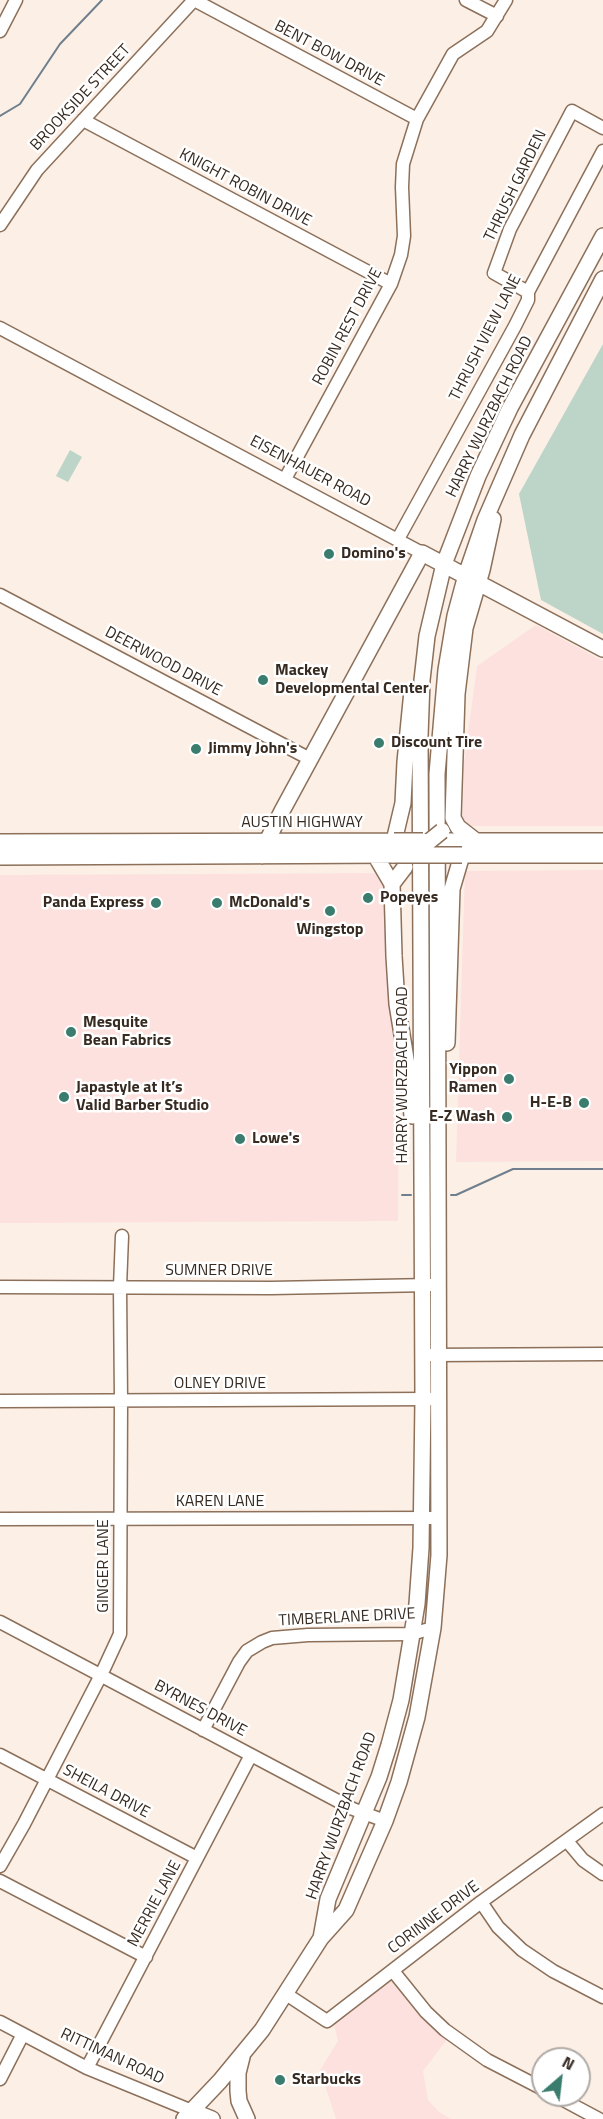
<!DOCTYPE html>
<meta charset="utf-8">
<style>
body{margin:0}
#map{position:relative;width:603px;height:2119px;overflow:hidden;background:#fcefe6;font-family:"Titillium Web",sans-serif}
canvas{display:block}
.north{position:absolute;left:531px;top:2047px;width:60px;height:60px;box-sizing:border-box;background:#fff;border:2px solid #afaaa6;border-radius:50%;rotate:28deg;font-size:16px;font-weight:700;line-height:24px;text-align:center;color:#362a21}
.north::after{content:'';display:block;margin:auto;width:21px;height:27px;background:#3a7c6d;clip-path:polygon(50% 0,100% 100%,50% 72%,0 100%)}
</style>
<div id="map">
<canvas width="603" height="2119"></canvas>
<div class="north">N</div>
</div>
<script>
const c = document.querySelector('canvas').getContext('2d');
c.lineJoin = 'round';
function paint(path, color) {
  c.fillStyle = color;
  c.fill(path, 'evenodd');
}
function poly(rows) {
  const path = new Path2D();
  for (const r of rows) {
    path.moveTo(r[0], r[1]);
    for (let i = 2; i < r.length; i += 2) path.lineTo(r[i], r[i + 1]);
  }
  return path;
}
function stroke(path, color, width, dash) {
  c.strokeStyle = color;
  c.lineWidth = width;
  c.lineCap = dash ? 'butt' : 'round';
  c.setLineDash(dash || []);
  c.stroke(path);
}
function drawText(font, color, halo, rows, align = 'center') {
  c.font = font + ' "Titillium Web",sans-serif';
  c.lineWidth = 5;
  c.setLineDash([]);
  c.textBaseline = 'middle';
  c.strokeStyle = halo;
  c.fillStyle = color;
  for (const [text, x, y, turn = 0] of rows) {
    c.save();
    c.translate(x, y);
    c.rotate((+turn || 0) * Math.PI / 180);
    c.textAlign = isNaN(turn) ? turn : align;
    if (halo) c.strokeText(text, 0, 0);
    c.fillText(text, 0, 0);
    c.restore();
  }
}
const commercial = poly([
 [536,625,603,661,603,826,462,826,464,763,477,666],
 [603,870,603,1161,456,1162,465,871],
 [400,873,398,1221,0,1223,0,875],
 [394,1977,448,2038,423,2071,428,2100,439,2112,451,2119,336,2119,320,2070,338,2041,334,2024]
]);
const green = poly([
 [603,344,603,634,541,600,519,494],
 [70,450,82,457,68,482,56,476]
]);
const stream = poly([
 [0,116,20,104,60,44,102,0],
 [402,1195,411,1195],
 [451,1195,456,1195,513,1169,603,1169]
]);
const minor = poly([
 [194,0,417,119],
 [466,0,497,16],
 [0,31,16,0],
 [83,120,391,284],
 [0,225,37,170,194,0],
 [528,292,494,273,510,229,572,111,603,128],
 [0,328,422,553],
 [285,479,391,284,401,255,404,236,402,187,403,164,417,119,453,54,487,31,506,0],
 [398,539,515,326,528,300,528,292,603,151],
 [0,595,310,759],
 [0,1287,271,1288,431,1285],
 [430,1355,603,1354],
 [0,1401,431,1399],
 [0,1519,439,1518],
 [0,1622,353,1809,385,1821],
 [203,1730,239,1662,247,1651,262,1642,272,1638,308,1635,411,1634,433,1628],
 [0,1755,197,1858],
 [567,1841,583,1860,603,1874],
 [0,1866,24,1824,101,1675,120,1634,121,1401,120,1287,122,1236],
 [0,1881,146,1957],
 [481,1902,498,1927,522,1950,553,1971,603,1997],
 [393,1971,426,2012,445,2030,487,2060,543,2089],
 [286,1994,327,2021,481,1902,603,1814],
 [0,2022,87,2068,192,2111],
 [87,2068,251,1755],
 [0,2079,23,2034],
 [554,2095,599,2119]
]);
const major = poly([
 [441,841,603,841],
 [476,841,458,827,453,818,457,694,465,628,482,570,493,519],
 [0,842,394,841,403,803,405,762,412,691],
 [375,855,392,884,394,956,397,1004,407,1065,412,1116],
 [262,856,267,841,282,811,422,553,603,649],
 [0,857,394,855],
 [392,884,405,867],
 [447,1043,452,889,462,855,603,855],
 [321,1938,328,1899,379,1777,389,1745,401,1700,417,1604,421,1548,423,1399,420,736,422,680,427,636,444,564,478,476,510,408,603,236],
 [242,2057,238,2073,238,2091,239,2101,247,2119],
 [192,2111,212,2119],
 [184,2119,220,2081,262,2030,321,1938,346,1910,385,1821,399,1782,417,1717,433,1628,439,1555,437,774,446,670,455,616,466,575,485,520,522,435,603,279]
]);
const majorBridge = poly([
 [394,841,423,841],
 [406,851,426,844,442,831],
 [394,855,462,855]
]);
const markers = [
 [329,554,6,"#3a7c6d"],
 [263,680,6,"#3a7c6d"],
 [379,743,6,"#3a7c6d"],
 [196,749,6,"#3a7c6d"],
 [368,898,6,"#3a7c6d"],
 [156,903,6,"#3a7c6d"],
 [217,903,6,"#3a7c6d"],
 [330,911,6,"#3a7c6d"],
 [71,1032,6,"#3a7c6d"],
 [509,1079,6,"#3a7c6d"],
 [64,1097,6,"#3a7c6d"],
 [584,1103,6,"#3a7c6d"],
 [507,1117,6,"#3a7c6d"],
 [240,1139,6,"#3a7c6d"],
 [280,2080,6,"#3a7c6d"]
];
const streetNames = [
 ["BENT BOW DRIVE",329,54,28],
 ["BROOKSIDE STREET",81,98,-47],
 ["THRUSH GARDEN",516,186,-64],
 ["KNIGHT ROBIN DRIVE",245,188,28],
 ["ROBIN REST DRIVE",348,327,-62],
 ["THRUSH VIEW LANE",486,338,-63],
 ["HARRY WURZBACH ROAD",490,417,-64],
 ["EISENHAUER ROAD",310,472,28],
 ["DEERWOOD DRIVE",163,662,28],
 ["AUSTIN HIGHWAY",302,823],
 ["HARRY WURZBACH ROAD",403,1075,-90],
 ["SUMNER DRIVE",219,1271],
 ["OLNEY DRIVE",220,1384],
 ["KAREN LANE",220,1502],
 ["GINGER LANE",104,1566,-90],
 ["TIMBERLANE DRIVE",347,1618,-3],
 ["BYRNES DRIVE",200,1709,28],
 ["SHEILA DRIVE",106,1792,28],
 ["HARRY WURZBACH ROAD",342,1816,-70],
 ["MERRIE LANE",155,1904,-62],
 ["CORINNE DRIVE",434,1918,-37],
 ["RITTIMAN ROAD",112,2057,25]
];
const poiNames = [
 ["Domino's",341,554],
 ["Mackey",275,671],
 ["Developmental Center",275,689],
 ["Discount Tire",391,743],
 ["Jimmy John's",208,749],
 ["Popeyes",380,898],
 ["Panda Express",144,903,"right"],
 ["McDonald's",229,903],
 ["Wingstop",330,930,"center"],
 ["Mesquite",83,1023],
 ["Bean Fabrics",83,1041],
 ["Yippon",497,1070,"right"],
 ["Ramen",497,1088,"right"],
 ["Japastyle at It’s",76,1088],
 ["Valid Barber Studio",76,1106],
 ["H-E-B",572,1103,"right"],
 ["E-Z Wash",495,1117,"right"],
 ["Lowe's",252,1139],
 ["Starbucks",292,2080]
];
paint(commercial, '#fce1de');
paint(green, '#bdd5c8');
stroke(stream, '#6f7f8d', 2);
stroke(minor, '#8c705a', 15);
stroke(major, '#8c705a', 18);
stroke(minor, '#fff', 12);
stroke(major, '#fff', 15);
stroke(majorBridge, '#8c705a', 18, []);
stroke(majorBridge, '#fff', 15);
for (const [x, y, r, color] of markers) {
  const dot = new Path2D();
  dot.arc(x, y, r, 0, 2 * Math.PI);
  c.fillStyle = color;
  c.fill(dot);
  stroke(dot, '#fff', 2);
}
drawText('16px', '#362a21', '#fff', streetNames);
drawText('bold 16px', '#362a21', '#fff', poiNames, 'left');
</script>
